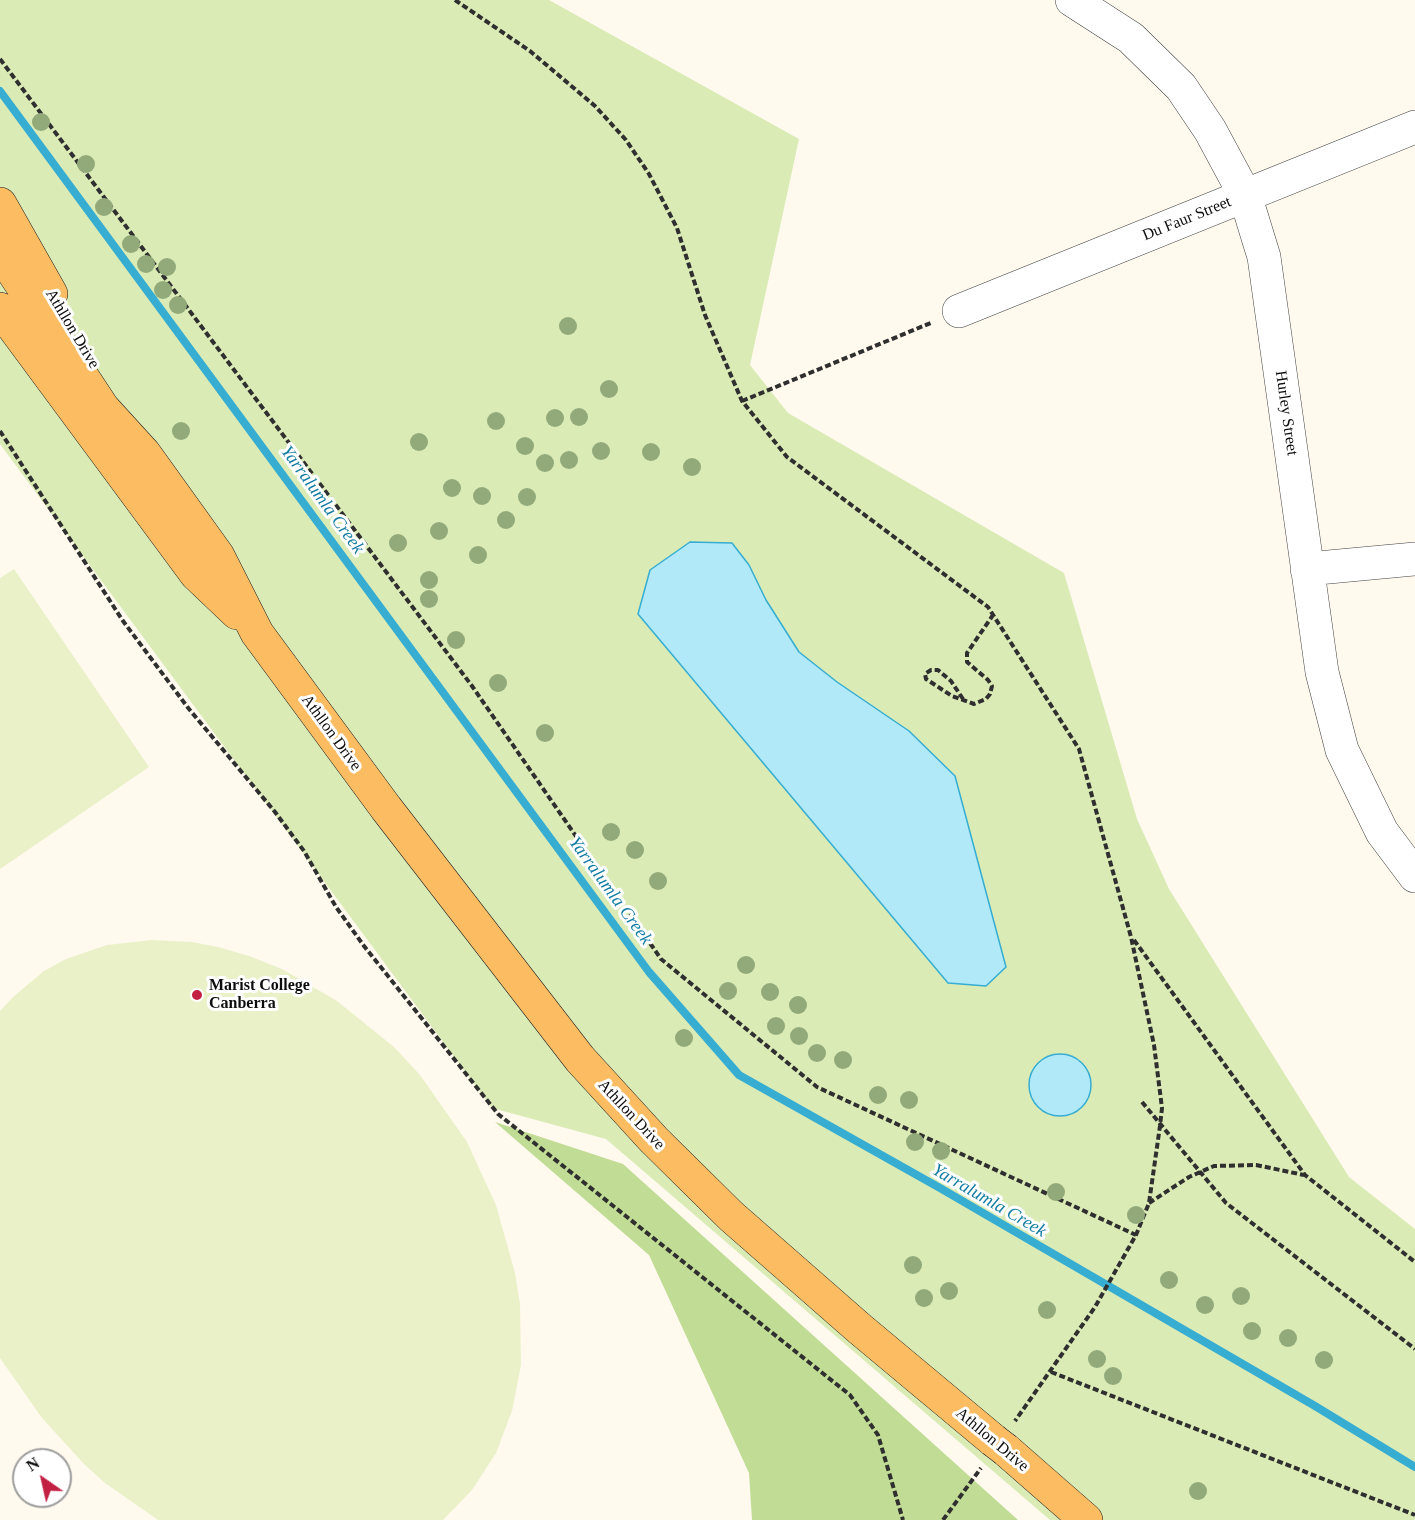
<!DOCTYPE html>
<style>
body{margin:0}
#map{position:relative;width:1415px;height:1520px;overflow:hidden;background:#fff9ee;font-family:"Times New Roman",serif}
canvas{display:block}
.north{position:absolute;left:12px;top:1448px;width:60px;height:60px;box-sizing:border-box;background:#fff;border:2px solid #9e9e9e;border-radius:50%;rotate:326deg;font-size:16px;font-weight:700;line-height:24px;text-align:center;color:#0d0d0d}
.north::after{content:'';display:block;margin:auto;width:21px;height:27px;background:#c22144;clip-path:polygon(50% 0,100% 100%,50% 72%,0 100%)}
</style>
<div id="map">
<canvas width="1415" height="1520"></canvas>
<div class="north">N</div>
</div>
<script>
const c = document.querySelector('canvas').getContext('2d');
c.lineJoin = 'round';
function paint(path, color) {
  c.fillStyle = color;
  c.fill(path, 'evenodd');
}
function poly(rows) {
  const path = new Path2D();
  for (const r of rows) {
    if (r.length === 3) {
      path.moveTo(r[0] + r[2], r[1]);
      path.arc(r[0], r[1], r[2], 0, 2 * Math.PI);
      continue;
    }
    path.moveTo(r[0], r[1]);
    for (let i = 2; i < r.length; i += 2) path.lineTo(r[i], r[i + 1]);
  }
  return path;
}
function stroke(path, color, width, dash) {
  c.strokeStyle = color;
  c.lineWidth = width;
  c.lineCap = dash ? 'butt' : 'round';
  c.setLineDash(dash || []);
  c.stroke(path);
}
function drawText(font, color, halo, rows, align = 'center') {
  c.font = font + ' "Times New Roman",serif';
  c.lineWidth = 6;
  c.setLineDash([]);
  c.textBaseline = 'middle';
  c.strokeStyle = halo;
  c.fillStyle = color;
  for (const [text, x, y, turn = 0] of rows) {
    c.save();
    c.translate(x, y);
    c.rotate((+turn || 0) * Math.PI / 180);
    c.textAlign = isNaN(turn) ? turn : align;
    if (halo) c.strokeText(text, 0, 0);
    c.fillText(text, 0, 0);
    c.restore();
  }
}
const green = poly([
 [0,0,549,0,799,139,750,365,788,413,1064,573,1137,819,1169,889,1349,1177,1415,1229,1415,1520,1050,1520,606,1139,492,1108,0,444]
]);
const forest = poly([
 [495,1122,623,1164,1018,1520,752,1520,749,1473,649,1255]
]);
const pitch = poly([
 [14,569,149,767,0,869,0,578],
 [152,940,192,942,218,947,249,956,282,969,337,1001,394,1047,420,1075,467,1142,496,1205,515,1273,520,1304,521,1365,512,1411,496,1453,472,1490,443,1520,158,1520,105,1483,84,1464,42,1418,0,1358,0,1011,13,997,44,971,66,959,107,945]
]);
const water = poly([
 [690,542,732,543,749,565,766,600,799,652,837,682,909,731,955,776,1006,967,986,986,948,983,638,614,650,570,690,542],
 [1060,1085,31]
]);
const stream = poly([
 [0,91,649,972,739,1075,940,1188,1315,1406,1415,1467]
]);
const path = poly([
 [455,0,530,51,595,106,626,140,649,174,677,228,705,315,742,401,787,457,988,607,1079,749,1131,937,1154,1045,1162,1108,1160,1126,1149,1203,1136,1235,1095,1307,1015,1421],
 [0,59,472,686,661,959,817,1087,1136,1235],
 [742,401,933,322],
 [0,431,123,621,189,709,275,812,304,851,336,907,364,946,498,1114,850,1395,878,1435,903,1520],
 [963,699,951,681,938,670,931,670,925,674,926,679,952,696,974,704,986,699,990,694,992,686,988,680,967,662,967,653,993,615],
 [1134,940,1305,1175,1415,1262],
 [1142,1102,1226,1203,1415,1349],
 [1149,1203,1189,1177,1214,1166,1256,1165,1304,1175],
 [1051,1372,1415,1515],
 [943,1520,981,1468]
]);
const minor = poly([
 [1072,0,1131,38,1181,87,1210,130,1245,195,1264,257,1322,672,1342,750,1382,832,1415,876],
 [959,311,1415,127],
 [1307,569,1415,559]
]);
const major = poly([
 [0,204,51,294],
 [0,252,103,408,144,453,218,556,257,633,386,808,580,1059,654,1140,731,1216,860,1329,993,1440],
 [0,309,196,574,237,613],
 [1006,1450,1086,1520]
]);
const majorBridge = poly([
 [993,1440,1006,1450]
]);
const trees = [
 [41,122],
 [86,164],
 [104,207],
 [131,244],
 [146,264],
 [167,267],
 [163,290],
 [178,305],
 [568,326],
 [609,389],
 [579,417],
 [555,418],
 [496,421],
 [181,431],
 [419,442],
 [525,446],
 [601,451],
 [651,452],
 [569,460],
 [545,463],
 [692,467],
 [452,488],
 [482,496],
 [527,497],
 [506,520],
 [439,531],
 [398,543],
 [478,555],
 [429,580],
 [429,599],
 [456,640],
 [498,683],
 [545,733],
 [611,832],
 [635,850],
 [658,881],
 [746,965],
 [728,991],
 [770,992],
 [798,1005],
 [776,1026],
 [799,1036],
 [684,1038],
 [817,1053],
 [843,1060],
 [878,1095],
 [909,1100],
 [915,1142],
 [941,1151],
 [1056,1192],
 [1136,1215],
 [913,1265],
 [1169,1280],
 [949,1291],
 [1241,1296],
 [924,1298],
 [1205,1305],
 [1047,1310],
 [1252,1331],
 [1288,1338],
 [1097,1359],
 [1324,1360],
 [1113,1376],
 [1198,1491]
];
const markers = [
 [197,995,6,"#c22144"]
];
const streetNames = [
 ["Du Faur Street",1187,219,-22],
 ["Athllon Drive",72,329,59],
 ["Hurley Street",1286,413,82],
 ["Athllon Drive",331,733,54],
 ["Athllon Drive",631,1115,47],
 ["Athllon Drive",992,1440,40]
];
const poiNames = [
 ["Marist College",209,986],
 ["Canberra",209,1004]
];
const waterNames = [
 ["Yarralumla Creek",322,500,54],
 ["Yarralumla Creek",610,891,54],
 ["Yarralumla Creek",989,1201,30]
];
paint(green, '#daebb6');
paint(forest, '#c1dc95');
paint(pitch, '#eaf1c8');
paint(water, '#b1e9f8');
stroke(water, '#36add1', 1.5);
stroke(stream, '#36add1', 8);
stroke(minor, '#404040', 34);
stroke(major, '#1e1e1e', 34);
stroke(path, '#2f2f2f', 4, [6, 3]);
stroke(minor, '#fff', 33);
stroke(major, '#fcbc61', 33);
stroke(majorBridge, '#1e1e1e', 34, []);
stroke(majorBridge, '#fcbc61', 33);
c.fillStyle = '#92a97a';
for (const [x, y] of trees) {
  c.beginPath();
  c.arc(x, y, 9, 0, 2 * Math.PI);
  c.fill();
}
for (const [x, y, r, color] of markers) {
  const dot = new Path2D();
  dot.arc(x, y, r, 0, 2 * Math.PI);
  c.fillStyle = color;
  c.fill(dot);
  stroke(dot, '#fff', 2);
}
drawText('16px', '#0d0d0d', '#fff', streetNames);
drawText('bold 16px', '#0d0d0d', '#fff', poiNames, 'left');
drawText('italic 18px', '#137ca3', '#fff', waterNames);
</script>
